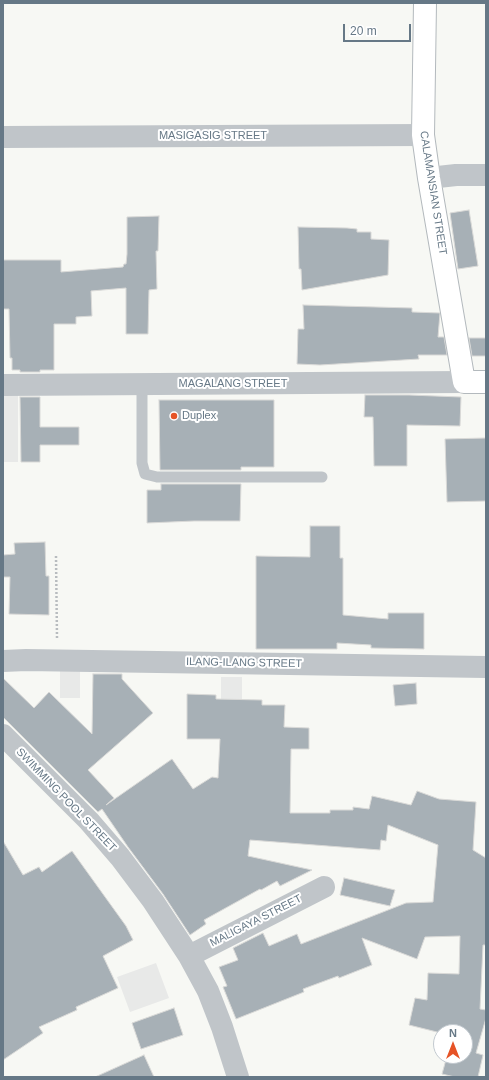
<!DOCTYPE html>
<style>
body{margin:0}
#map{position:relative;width:489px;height:1080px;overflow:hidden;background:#f7f8f4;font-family:Arial,sans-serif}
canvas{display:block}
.frame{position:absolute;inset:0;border:4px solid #667886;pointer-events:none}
.north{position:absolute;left:433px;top:1024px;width:40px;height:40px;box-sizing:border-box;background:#fff;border:1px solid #c2c9cf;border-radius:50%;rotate:0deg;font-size:11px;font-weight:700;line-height:16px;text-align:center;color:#667886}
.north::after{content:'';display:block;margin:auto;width:14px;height:18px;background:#e65326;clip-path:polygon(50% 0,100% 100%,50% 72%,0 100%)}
.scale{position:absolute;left:343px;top:24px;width:68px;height:18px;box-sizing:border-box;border:2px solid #667886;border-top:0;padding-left:5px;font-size:12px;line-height:14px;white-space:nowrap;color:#667886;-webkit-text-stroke:3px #fff;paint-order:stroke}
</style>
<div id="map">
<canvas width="489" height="1080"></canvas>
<div class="frame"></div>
<div class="north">N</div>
<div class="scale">20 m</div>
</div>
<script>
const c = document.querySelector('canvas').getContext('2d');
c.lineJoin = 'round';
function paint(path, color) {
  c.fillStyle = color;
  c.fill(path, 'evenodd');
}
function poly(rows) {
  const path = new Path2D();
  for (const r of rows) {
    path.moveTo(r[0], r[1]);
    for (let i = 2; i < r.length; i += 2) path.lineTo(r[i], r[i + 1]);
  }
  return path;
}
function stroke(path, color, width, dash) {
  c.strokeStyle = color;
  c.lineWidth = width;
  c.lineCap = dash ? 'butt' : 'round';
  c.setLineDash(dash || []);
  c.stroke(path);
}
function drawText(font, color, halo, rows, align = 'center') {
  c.font = font + ' Arial,sans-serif';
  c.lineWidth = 4;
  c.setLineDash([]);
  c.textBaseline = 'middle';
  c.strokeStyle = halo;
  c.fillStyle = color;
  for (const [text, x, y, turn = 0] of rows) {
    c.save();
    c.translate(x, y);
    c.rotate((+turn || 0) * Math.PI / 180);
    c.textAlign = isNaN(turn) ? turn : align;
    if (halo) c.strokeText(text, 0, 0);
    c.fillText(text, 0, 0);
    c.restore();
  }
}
const built = poly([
 [3,394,18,394,18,462,3,462],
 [60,669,80,669,80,698,60,698],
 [221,677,242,677,242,730,221,730],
 [156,963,169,998,130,1012,117,977]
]);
const building = poly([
 [469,210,478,266,458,269,450,213,469,210],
 [159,216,158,251,156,251,157,289,149,290,148,334,126,334,126,288,91,291,92,316,76,317,76,324,54,324,54,370,40,370,40,372,20,372,20,370,12,370,12,358,10,358,9,309,3,309,3,260,61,260,61,272,123,267,124,264,126,264,127,254,127,217,159,216],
 [298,227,347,228,357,229,357,232,371,232,371,239,389,240,388,275,302,290,301,269,299,269,298,227],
 [303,305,412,308,412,312,440,313,438,337,444,337,447,355,418,355,419,359,320,365,297,364,298,329,304,329,303,305],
 [469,338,486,338,486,356,472,356,469,338],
 [365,395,409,395,461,397,460,426,407,425,407,466,374,466,373,417,364,417,365,395],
 [20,397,40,397,40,427,79,427,79,445,40,445,40,462,21,462,20,397],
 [159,400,274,400,274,467,241,467,241,470,160,470,159,400],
 [486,438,486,501,447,502,445,439,486,438],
 [161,484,241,484,240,521,194,521,147,523,147,490,161,490,161,484],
 [310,526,340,526,340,558,343,558,343,615,388,619,388,613,424,613,424,649,371,648,371,645,337,643,337,649,256,649,256,556,310,557,310,526],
 [45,542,46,576,49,576,49,615,9,614,10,577,3,577,3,555,15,554,14,543,45,542],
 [93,674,122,674,122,679,153,713,88,770,114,798,106,805,172,759,193,789,212,777,218,778,220,739,187,739,187,694,216,695,216,699,262,700,262,705,285,705,284,727,309,728,309,749,291,749,290,813,330,813,330,810,353,810,353,807,369,809,372,796,411,805,417,791,439,799,476,802,473,850,486,858,486,945,483,945,480,1009,486,1010,486,1018,476,1053,483,1055,478,1077,455,1077,442,1074,447,1056,465,1056,465,1032,441,1033,409,1025,415,998,427,1000,428,973,459,974,460,936,425,937,417,959,362,938,372,965,339,978,338,976,303,989,304,992,236,1019,223,987,227,986,219,967,238,960,233,948,263,933,269,946,297,934,301,944,406,903,433,902,438,845,388,825,386,841,381,840,380,850,250,840,248,856,312,870,280,886,277,881,261,890,260,889,204,920,206,924,190,935,163,894,128,847,102,809,98,812,3,717,3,678,34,708,49,692,92,734,93,674],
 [416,683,417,704,395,706,393,685,416,683],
 [3,841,23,875,39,867,42,872,72,851,126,926,133,940,103,956,118,988,76,1007,77,1010,39,1027,43,1033,3,1060,3,841],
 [344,878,395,890,390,906,340,895,344,878],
 [174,1008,183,1035,141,1049,132,1023,174,1008],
 [144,1055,154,1077,95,1077,144,1055]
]);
const path = poly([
 [56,556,57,638]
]);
const lane = poly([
 [142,385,142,463,145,474,157,477,322,477]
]);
const street = poly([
 [3,137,423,135],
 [429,178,456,175,486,175],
 [3,385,464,382],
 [3,661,26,660,486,667],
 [3,735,89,821,120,857,153,901,189,956,208,991,222,1027,238,1077],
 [189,956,324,887]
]);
const secondary = poly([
 [425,3,423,135,429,178,464,382,486,382]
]);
const markers = [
 [174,416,4,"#e65326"]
];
const streetNames = [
 ["MASIGASIG STREET",213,136],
 ["CALAMANSIAN STREET",433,193,81],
 ["MAGALANG STREET",233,384],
 ["ILANG-ILANG STREET",244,663,1],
 ["SWIMMING POOL STREET",66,800,46],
 ["MALIGAYA STREET",256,921,-27]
];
const poiNames = [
 ["Duplex",182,416]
];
paint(built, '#e8e9e8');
paint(building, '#a7b0b6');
stroke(building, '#d9d9d7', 1);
stroke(secondary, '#b3b9bd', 24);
stroke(path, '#b8bcbf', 2.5, [2, 2]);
stroke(lane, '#c0c5c9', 11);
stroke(street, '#c0c5c9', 22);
stroke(secondary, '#fff', 22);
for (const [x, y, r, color] of markers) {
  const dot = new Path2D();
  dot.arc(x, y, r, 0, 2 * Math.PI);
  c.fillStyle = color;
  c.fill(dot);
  stroke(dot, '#fff', 1.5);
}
drawText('11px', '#667886', '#fff', streetNames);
drawText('11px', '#667886', '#fff', poiNames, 'left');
</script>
